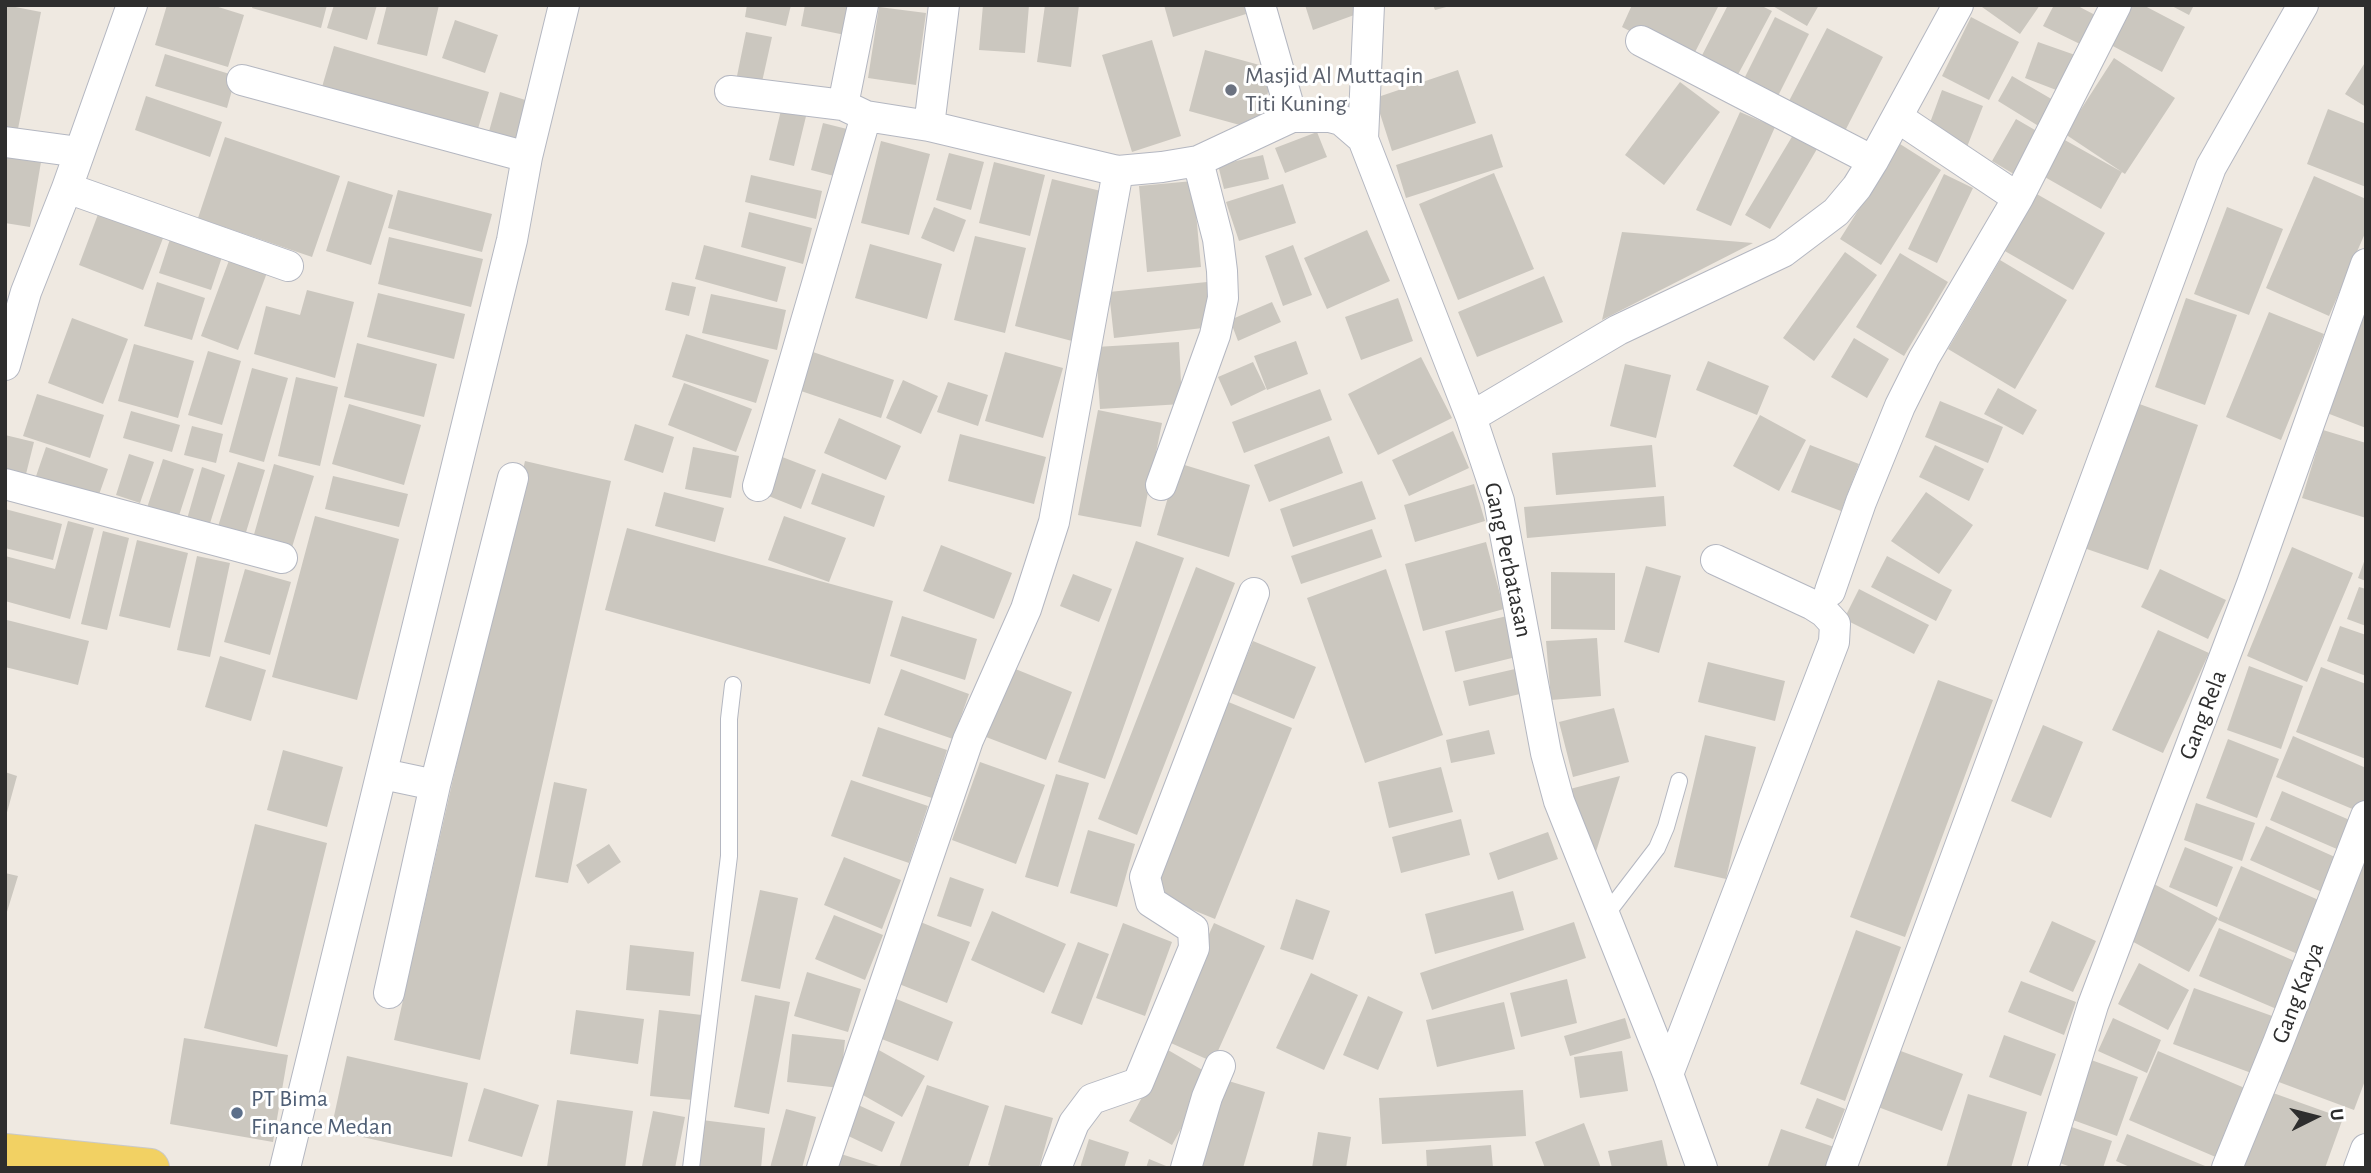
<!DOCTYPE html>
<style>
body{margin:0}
#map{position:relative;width:2371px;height:1173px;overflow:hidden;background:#efe9e1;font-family:"Alegreya Sans",sans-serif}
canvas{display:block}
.frame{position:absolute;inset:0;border:7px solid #2e2e2e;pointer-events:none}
.north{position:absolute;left:2280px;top:1082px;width:70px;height:70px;-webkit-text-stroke:5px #fff;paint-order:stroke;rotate:84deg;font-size:19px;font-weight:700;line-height:28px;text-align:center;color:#2e2e2e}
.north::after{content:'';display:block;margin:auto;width:24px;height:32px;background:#2e2e2e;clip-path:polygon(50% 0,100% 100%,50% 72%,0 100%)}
</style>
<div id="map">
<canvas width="2371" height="1173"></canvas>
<div class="frame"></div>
<div class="north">U</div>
</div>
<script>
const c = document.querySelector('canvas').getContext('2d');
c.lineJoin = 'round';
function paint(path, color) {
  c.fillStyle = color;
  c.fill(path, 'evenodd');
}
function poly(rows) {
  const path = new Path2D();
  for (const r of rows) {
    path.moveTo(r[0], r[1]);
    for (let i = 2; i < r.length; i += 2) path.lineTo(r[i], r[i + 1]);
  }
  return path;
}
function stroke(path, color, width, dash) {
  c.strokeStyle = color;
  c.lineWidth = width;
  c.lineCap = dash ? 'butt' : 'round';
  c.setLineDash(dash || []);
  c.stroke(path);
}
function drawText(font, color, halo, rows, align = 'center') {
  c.font = font + ' "Alegreya Sans",sans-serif';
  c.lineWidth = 6;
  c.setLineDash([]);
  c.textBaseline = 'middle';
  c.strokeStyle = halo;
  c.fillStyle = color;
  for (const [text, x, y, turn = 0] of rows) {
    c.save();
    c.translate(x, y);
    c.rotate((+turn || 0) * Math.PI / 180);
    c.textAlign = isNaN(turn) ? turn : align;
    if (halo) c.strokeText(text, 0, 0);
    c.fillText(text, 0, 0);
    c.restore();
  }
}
const building = poly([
 [5,5,41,12,16,139,5,137],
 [167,5,212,5,244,15,228,67,155,45],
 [253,5,327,5,321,28,252,8],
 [334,5,377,5,367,40,327,28],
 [387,5,439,5,427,56,377,44],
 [747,5,791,5,786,26,745,17],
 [805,5,861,5,855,37,801,26],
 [983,5,1029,5,1025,53,979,50],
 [1045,5,1079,5,1071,67,1037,62],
 [1164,5,1244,5,1246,14,1173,37],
 [1305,5,1366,5,1368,10,1313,30],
 [1433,5,1450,5,1450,6,1435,10],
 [1632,5,1719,5,1690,62,1622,27],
 [1728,5,1760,5,1772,11,1734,82,1698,63],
 [1771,5,1819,5,1807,26],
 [1984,5,2040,5,2020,34,1982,7],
 [2054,5,2076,5,2097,16,2082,45,2043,26],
 [2129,5,2143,5,2185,27,2162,72,2109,44],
 [2170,5,2194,5,2189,15],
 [879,7,926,13,916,85,868,78],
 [1775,17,1809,34,1775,102,1741,85],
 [1971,17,2019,42,1989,100,1942,76],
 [455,20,498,35,485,73,442,58],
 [1827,28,1883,57,1845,131,1789,101],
 [746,32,772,37,762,82,737,76],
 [1152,40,1181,136,1132,152,1102,55],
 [2038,42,2078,56,2064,93,2025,78],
 [334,46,489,92,477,132,322,87],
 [1205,50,1274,69,1258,130,1189,111],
 [165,54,236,76,227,108,155,86],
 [2114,58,2175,98,2125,174,2065,134],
 [2366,61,2366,107,2345,94],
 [1458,70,1476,123,1392,151,1375,98],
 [2012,76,2060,104,2045,130,1998,101],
 [1680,82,1720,112,1664,185,1625,155],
 [1942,90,1983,106,1967,147,1927,131],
 [500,92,538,104,526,146,488,135],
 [146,96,222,122,210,157,135,130],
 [783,102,808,108,794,166,769,160],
 [2328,109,2366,124,2366,187,2307,164],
 [1740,112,1775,127,1731,226,1696,210],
 [2016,119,2047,137,2022,179,1992,161],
 [823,123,847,129,834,176,811,170],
 [1317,132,1327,157,1285,173,1275,148],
 [1492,134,1503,167,1406,198,1396,165],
 [1793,135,1817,149,1770,229,1745,215],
 [225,137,340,176,312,257,198,218],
 [2063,139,2122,172,2101,209,2043,176],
 [881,141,930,154,909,235,861,223],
 [1900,144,1941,170,1881,265,1840,239],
 [949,153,984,162,971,210,936,200],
 [1263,155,1269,179,1224,189,1218,165],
 [5,156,41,162,30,227,5,223],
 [994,162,1045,175,1030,236,979,223],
 [1494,173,1534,269,1458,300,1419,204],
 [1944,174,1973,188,1937,263,1908,249],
 [751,175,822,191,816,219,745,202],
 [2314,176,2366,199,2366,231,2329,316,2266,288],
 [1052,179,1109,193,1072,341,1015,326],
 [348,181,393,195,371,265,326,251],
 [1193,181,1201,267,1147,272,1139,186],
 [1283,184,1296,223,1239,241,1226,202],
 [398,190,492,214,482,252,388,228],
 [2035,193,2105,233,2073,290,2003,250],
 [934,207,966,220,954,252,921,238],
 [2227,207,2283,229,2249,315,2194,294],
 [100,209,165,233,143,290,79,265],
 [749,212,812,228,803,264,741,247],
 [1367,230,1390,281,1327,309,1304,258],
 [1622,232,1753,243,1602,320],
 [172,233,224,251,211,290,159,273],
 [975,236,1026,248,1005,333,954,320],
 [389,237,483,259,471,307,378,284],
 [870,244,942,264,927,319,855,298],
 [704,245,786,267,777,302,695,279],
 [1293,245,1312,295,1283,306,1265,256],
 [1845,252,1877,275,1814,361,1783,338],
 [1900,253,1948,282,1904,356,1856,327],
 [231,255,268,270,238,350,201,336],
 [2000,260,2067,300,2015,389,1948,349],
 [1544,276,1563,322,1477,357,1458,312],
 [157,282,205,298,192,340,144,326],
 [672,282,696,287,689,316,665,310],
 [1207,282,1212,327,1114,338,1109,292],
 [2366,289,2366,428,2319,410],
 [307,290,354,302,335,378,254,354,266,306,300,315],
 [378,293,465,314,454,359,367,337],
 [711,294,786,310,777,350,702,333],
 [1398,298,1413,341,1361,360,1345,317],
 [2186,298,2237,315,2205,405,2155,387],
 [1272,302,1281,322,1238,341,1230,320],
 [2269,312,2324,334,2281,440,2226,417],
 [72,318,128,339,103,404,48,383],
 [686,334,769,360,756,403,672,377],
 [1854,338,1889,359,1867,398,1831,377],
 [1296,341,1308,374,1267,390,1254,356],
 [1179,342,1182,404,1100,409,1096,347],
 [357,343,437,364,424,417,344,397],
 [134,344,194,361,178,418,118,401],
 [208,351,241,361,222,425,188,415],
 [810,351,894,380,881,418,798,390],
 [1005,352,1063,368,1043,438,985,421],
 [1421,357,1452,418,1378,455,1348,394],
 [1708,361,1769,386,1757,415,1696,390],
 [1253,362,1266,389,1231,406,1218,377],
 [1625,364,1671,375,1656,438,1610,426],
 [252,368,288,378,264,462,229,452],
 [296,377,338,387,320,466,278,456],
 [903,380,938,396,921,434,886,418],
 [948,382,988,395,978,426,937,412],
 [684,383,752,409,736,452,668,425],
 [1998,388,2037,410,2023,435,1984,414],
 [1320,389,1332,420,1244,453,1232,422],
 [37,394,104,415,90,458,23,436],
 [1940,401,2003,427,1988,463,1925,437],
 [2131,401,2198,425,2148,570,2081,547],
 [349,404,421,425,404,485,332,464],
 [1098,410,1162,423,1141,527,1078,515],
 [131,411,180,425,172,452,123,438],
 [1760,415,1806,440,1779,491,1733,466],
 [839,418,901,446,886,480,824,453],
 [635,424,674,437,663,473,624,460],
 [192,426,223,434,216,463,184,455],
 [2323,430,2366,443,2366,518,2302,498],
 [1453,431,1469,468,1409,496,1392,460],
 [960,434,1046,457,1034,504,948,481],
 [5,435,34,442,23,486,5,482],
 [1329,436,1343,473,1269,502,1254,465],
 [1652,445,1656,487,1556,495,1552,453],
 [1810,445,1859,464,1841,511,1791,492],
 [1935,445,1984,469,1969,501,1919,477],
 [46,447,108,469,95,506,33,485],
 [693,447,739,456,731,498,685,489],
 [129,454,154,462,140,503,116,495],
 [777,455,816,470,801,509,761,493],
 [163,459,194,469,176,525,145,514],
 [525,461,611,481,480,1060,394,1040],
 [238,462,265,470,243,542,216,533],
 [1178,463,1250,485,1229,557,1157,535],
 [274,464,314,476,289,557,251,545],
 [202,467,225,475,207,533,185,526],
 [822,473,885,496,874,527,811,504],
 [333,476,408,494,399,527,325,509],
 [1362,481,1376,519,1293,547,1280,509],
 [1474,484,1485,521,1415,542,1404,505],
 [664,492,724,508,715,542,655,526],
 [1926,492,1973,525,1939,574,1891,541],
 [1664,496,1666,526,1527,538,1524,507],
 [5,509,62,524,53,560,5,548],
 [315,516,399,539,357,700,272,677],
 [784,516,846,538,829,582,768,560],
 [68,521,94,528,70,619,5,601,5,556,55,569],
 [627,528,893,601,870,684,605,610],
 [1372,529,1382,557,1301,584,1291,556],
 [103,531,129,538,107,630,81,624],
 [137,540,188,553,170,628,119,616],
 [1136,541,1184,558,1105,779,1058,762],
 [1486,542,1504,609,1423,631,1405,564],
 [941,545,1012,573,994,619,923,591],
 [2292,547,2353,573,2307,682,2247,656],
 [197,556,230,563,210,657,177,650],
 [1887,556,1952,590,1936,621,1871,587],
 [2365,559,2366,559,2366,581,2358,578],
 [1646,566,1681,576,1659,653,1624,642],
 [1196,567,1235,583,1137,835,1098,819],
 [245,569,291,582,270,655,224,642],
 [1386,569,1443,735,1365,763,1307,598],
 [2160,569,2226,600,2208,639,2141,607],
 [1551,572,1615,573,1615,630,1551,629],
 [1073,574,1112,589,1099,622,1060,606],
 [2359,587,2366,589,2366,626,2347,619],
 [1859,589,1929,625,1914,654,1844,619],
 [902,616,977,639,965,680,890,656],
 [1507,616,1516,657,1455,672,1445,631],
 [7,620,89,641,78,685,5,667],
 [2340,626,2366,635,2366,676,2327,661],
 [2158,630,2209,653,2163,753,2112,730],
 [1597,638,1601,696,1551,700,1546,641],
 [1253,641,1316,667,1294,719,1231,693],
 [220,656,266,670,251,721,205,707],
 [1708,662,1785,681,1775,721,1698,702],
 [2249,666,2303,686,2281,749,2227,730],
 [2321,667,2366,684,2366,759,2296,732],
 [1013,668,1072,692,1046,760,986,737],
 [901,669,969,694,953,739,884,715],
 [1515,669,1520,694,1469,706,1463,681],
 [1938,680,1993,700,1905,937,1850,917],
 [1226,701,1292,728,1215,919,1149,892],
 [1614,708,1629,762,1573,777,1559,722],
 [2043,725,2083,742,2051,818,2011,801],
 [878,727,947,750,932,798,862,776],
 [1489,730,1495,754,1451,763,1446,740],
 [1705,735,1756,747,1726,879,1674,867],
 [2293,736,2366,768,2366,804,2362,813,2276,777],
 [2228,739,2279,759,2257,818,2206,798],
 [283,750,343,767,327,827,267,810],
 [980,762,1045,785,1016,864,952,840],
 [1441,767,1453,812,1389,828,1378,782],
 [5,772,17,776,6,816,5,816],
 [1056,774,1089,783,1058,887,1025,877],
 [1620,776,1594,858,1570,789],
 [851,780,928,806,909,863,831,836],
 [554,782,587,789,568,883,535,877],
 [2282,791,2359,824,2346,853,2270,820],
 [2196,803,2255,823,2242,861,2184,840],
 [1461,819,1470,855,1401,873,1392,837],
 [255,824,327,843,277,1047,204,1028],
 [2266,826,2346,862,2331,896,2250,860],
 [1088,830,1135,844,1117,907,1070,893],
 [1548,832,1558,859,1498,880,1489,853],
 [609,844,621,862,588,884,576,865],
 [2185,847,2233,867,2217,907,2169,887],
 [844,857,901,880,882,929,824,905],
 [2350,859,2366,865,2366,1078,2354,1110,2268,1078],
 [2241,866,2330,905,2307,958,2218,920],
 [5,873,18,876,6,915,5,915],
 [950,877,984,889,971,927,937,916],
 [2154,884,2218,918,2189,972,2126,938],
 [760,890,798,898,780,989,741,981],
 [1513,891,1524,930,1435,954,1425,914],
 [1296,899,1330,911,1313,960,1280,949],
 [992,911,1066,944,1044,993,971,960],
 [834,915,883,935,865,980,815,959],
 [918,921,970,942,947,1003,894,982],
 [2052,921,2096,941,2073,992,2029,972],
 [1574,922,1586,958,1432,1010,1420,973],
 [1123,923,1172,942,1145,1016,1096,998],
 [1214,923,1265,946,1213,1062,1162,1039],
 [2219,928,2306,966,2286,1013,2199,976],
 [1856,930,1901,947,1845,1101,1800,1084],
 [1078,942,1109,954,1082,1025,1051,1013],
 [630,945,694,952,690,996,626,990],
 [2139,963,2189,990,2168,1030,2118,1004],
 [807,972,861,989,848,1032,794,1016],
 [1311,973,1358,995,1324,1070,1276,1048],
 [1567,979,1577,1023,1521,1037,1510,993],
 [2021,981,2076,1002,2064,1035,2008,1012],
 [2194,988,2275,1017,2254,1074,2173,1044],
 [755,995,790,1002,769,1114,734,1107],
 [889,996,953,1022,938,1061,874,1036],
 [1368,996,1403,1012,1378,1070,1343,1055],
 [1504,1002,1515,1049,1437,1067,1426,1020],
 [576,1010,644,1019,638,1064,570,1054],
 [659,1010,702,1015,693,1100,650,1096],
 [1625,1018,1631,1038,1570,1056,1564,1036],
 [2113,1018,2161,1040,2147,1073,2098,1051],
 [792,1034,845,1040,840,1088,787,1082],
 [2004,1035,2056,1054,2041,1096,1989,1077],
 [184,1038,288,1055,273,1142,170,1124],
 [877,1049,925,1076,902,1117,854,1090],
 [1168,1050,1211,1075,1172,1145,1129,1121],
 [1898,1050,1963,1074,1942,1131,1878,1107],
 [1622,1051,1628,1091,1580,1098,1574,1057],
 [2158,1051,2254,1092,2225,1161,2129,1120],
 [347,1056,468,1083,452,1157,331,1130],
 [2083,1057,2138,1077,2117,1136,2062,1116],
 [1222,1079,1265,1092,1243,1168,1196,1168],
 [927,1085,989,1106,968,1168,899,1168],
 [484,1088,539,1105,522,1157,468,1141],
 [2262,1089,2343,1118,2325,1168,2233,1168],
 [1523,1090,1526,1136,1382,1144,1379,1098],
 [1968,1094,2027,1112,2011,1168,1946,1168],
 [1817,1098,1845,1109,1833,1139,1805,1128],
 [557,1100,633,1111,625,1168,547,1167],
 [854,1103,895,1122,882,1152,840,1132],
 [1005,1105,1053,1118,1039,1168,997,1168,988,1165],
 [786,1109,816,1117,802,1168,770,1168],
 [653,1111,685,1117,675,1168,642,1166],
 [702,1120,765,1128,761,1168,696,1168],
 [1584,1123,1601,1168,1545,1168,1535,1142],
 [2063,1124,2112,1141,2103,1168,2074,1168,2051,1160],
 [1781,1129,1834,1147,1827,1168,1767,1168],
 [1318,1132,1351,1137,1346,1168,1312,1168],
 [2127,1134,2210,1168,2132,1168,2116,1161],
 [1089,1139,1129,1152,1124,1168,1080,1168],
 [1662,1140,1668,1168,1612,1168,1608,1151],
 [1491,1145,1493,1168,1427,1168,1426,1150],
 [841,1154,882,1167,882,1168,836,1168],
 [1149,1159,1171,1168,1146,1168]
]);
const service = poly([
 [1605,916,1657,848,1666,827,1679,781],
 [691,1168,729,856,729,719,733,685]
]);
const minor = poly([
 [1260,5,1292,117,1330,117,1341,120,1363,139,1471,417,1499,501,1546,753,1559,801,1668,1074,1702,1168],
 [1641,41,1873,161],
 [242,80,527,157],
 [730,91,843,105,866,116,929,126,1118,171,1162,167,1198,161,1292,117],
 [843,105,863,5],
 [929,126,944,5],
 [1363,139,1369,5],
 [5,142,79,152],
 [67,188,288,266],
 [2018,198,2116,5],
 [5,365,26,292,67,188,132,5],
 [1471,417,1618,330,1783,252,1836,212,1857,187,1873,161,1958,5],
 [5,484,282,558],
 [1161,485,1215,335,1223,298,1222,271,1218,239,1198,161],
 [758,486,866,116],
 [1830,591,1861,502,1900,406,1924,358,2018,198,1897,117],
 [383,774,435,785],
 [389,993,435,785,513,478],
 [1668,1074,1834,642,1835,624,1824,612,1813,605,1716,560],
 [285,1168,512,240,527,157,564,5],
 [822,1168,968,740,1026,609,1054,522,1118,171],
 [1056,1168,1074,1123,1092,1099,1138,1083,1194,948,1193,929,1151,902,1145,877,1254,593],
 [1186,1168,1207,1097,1220,1066],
 [1841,1168,2211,167,2303,5],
 [2043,1168,2093,1005,2252,584,2366,264],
 [2227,1168,2278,1043,2366,816],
 [2359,1168,2366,1149]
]);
const primary = poly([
 [5,1153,150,1168]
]);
const markers = [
 [1231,90,7,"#6b7280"],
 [237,1113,7,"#5c6f8a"]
];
const worshipNames = [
 ["Masjid Al Muttaqin",1245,76],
 ["Titi Kuning",1245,104]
];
const streetNames = [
 ["Gang Perbatasan",1508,560,78],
 ["Gang Rela",2203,715,-69],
 ["Gang Karya",2298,993,-69]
];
const serviceNames = [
 ["PT Bima",251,1099],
 ["Finance Medan",251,1127]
];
paint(building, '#cbc7bf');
stroke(service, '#b4b7c1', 18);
stroke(minor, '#b4b7c1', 32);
stroke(primary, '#c9c9c9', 40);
stroke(service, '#fff', 16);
stroke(minor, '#fff', 30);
stroke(primary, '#f2d163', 38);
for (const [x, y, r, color] of markers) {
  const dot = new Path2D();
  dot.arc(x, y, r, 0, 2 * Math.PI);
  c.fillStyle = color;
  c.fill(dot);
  stroke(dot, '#fff', 2.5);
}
drawText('24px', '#5b616d', '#fff', worshipNames, 'left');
drawText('24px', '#2e2e2e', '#fff', streetNames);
drawText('24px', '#4e5e75', '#fff', serviceNames, 'left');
</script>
